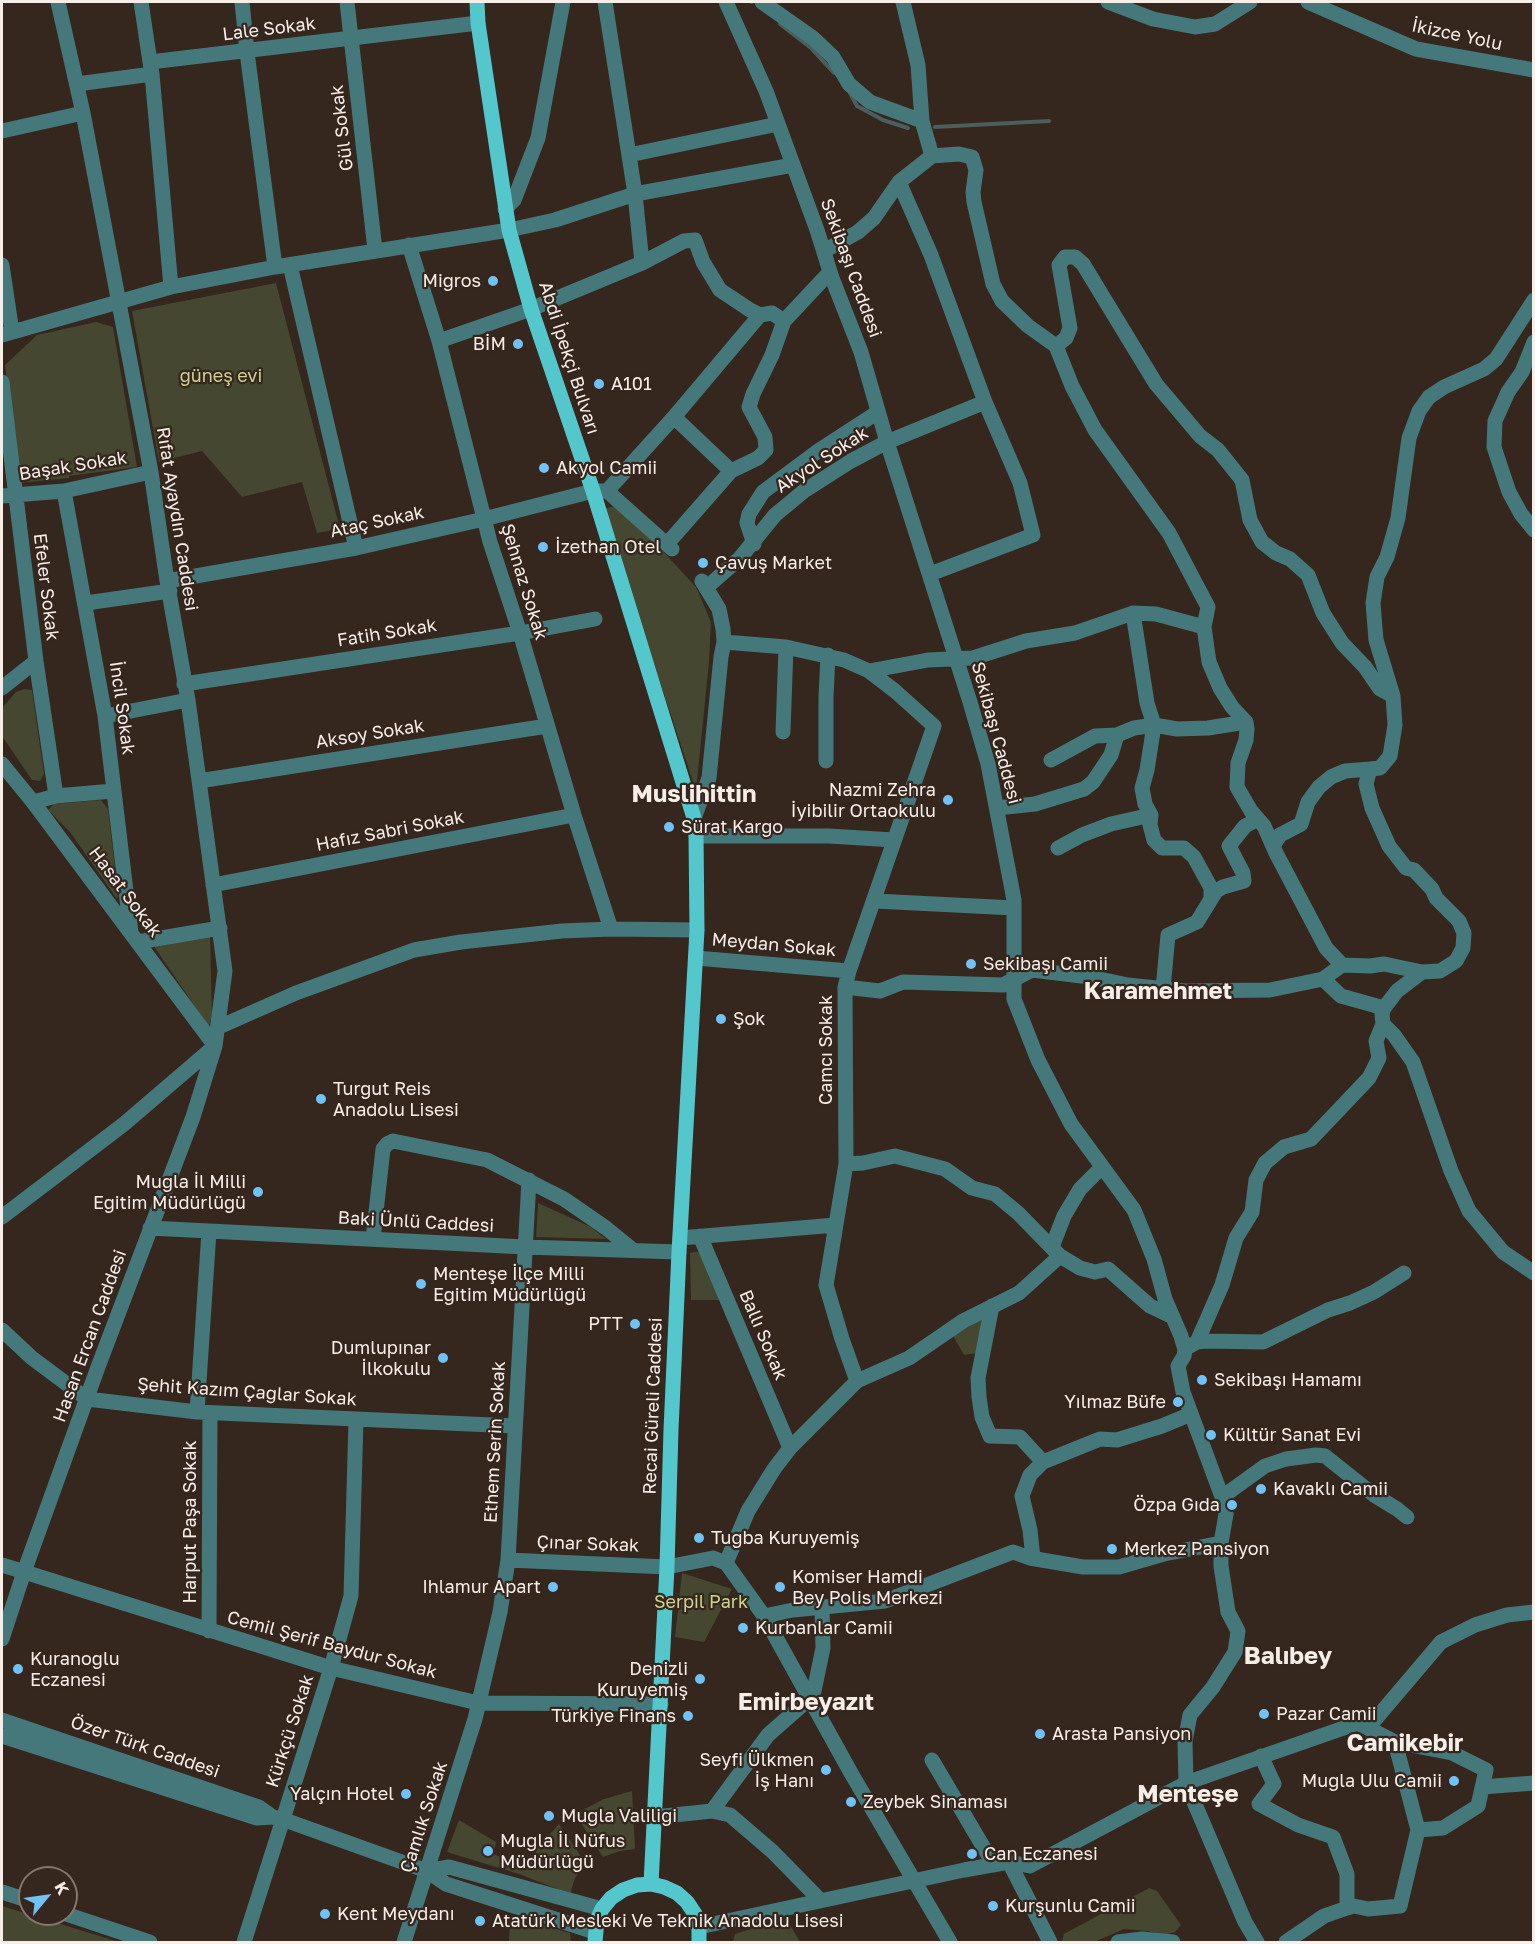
<!DOCTYPE html>
<meta charset="utf-8">
<style>
body{margin:0}
#map{position:relative;width:1535px;height:1944px;overflow:hidden;background:#35261e;font-family:"Golos Text",sans-serif}
canvas{display:block}
.frame{position:absolute;inset:0;border:3px solid #f8eee8;pointer-events:none}
.north{position:absolute;left:18px;top:1866px;width:60px;height:60px;box-sizing:border-box;background:#35261e;border:2px solid #83766f;border-radius:50%;rotate:61deg;font-size:16px;font-weight:700;line-height:24px;text-align:center;color:#f8eee8}
.north::after{content:'';display:block;margin:auto;width:21px;height:27px;background:#70c1f4;clip-path:polygon(50% 0,100% 100%,50% 72%,0 100%)}
</style>
<div id="map">
<canvas width="1535" height="1944"></canvas>
<div class="frame"></div>
<div class="north">K</div>
</div>
<script>
const c = document.querySelector('canvas').getContext('2d');
c.lineJoin = 'round';
function paint(path, color) {
  c.fillStyle = color;
  c.fill(path, 'evenodd');
}
function poly(rows) {
  const path = new Path2D();
  for (const r of rows) {
    path.moveTo(r[0], r[1]);
    for (let i = 2; i < r.length; i += 2) path.lineTo(r[i], r[i + 1]);
  }
  return path;
}
function stroke(path, color, width, dash) {
  c.strokeStyle = color;
  c.lineWidth = width;
  c.lineCap = dash ? 'butt' : 'round';
  c.setLineDash(dash || []);
  c.stroke(path);
}
function drawText(font, color, halo, rows, align = 'center') {
  c.font = font + ' "Golos Text",sans-serif';
  c.lineWidth = 4.5;
  c.setLineDash([]);
  c.textBaseline = 'middle';
  c.strokeStyle = halo;
  c.fillStyle = color;
  for (const [text, x, y, turn = 0] of rows) {
    c.save();
    c.translate(x, y);
    c.rotate((+turn || 0) * Math.PI / 180);
    c.textAlign = isNaN(turn) ? turn : align;
    if (halo) c.strokeText(text, 0, 0);
    c.fillText(text, 0, 0);
    c.restore();
  }
}
const green = poly([
 [276,283,340,529,317,533,302,482,242,497,202,451,159,462,132,311],
 [96,322,113,327,137,467,69,476,69,478,18,483,5,365,37,335],
 [616,506,645,532,696,587,711,622,709,662,696,791,603,509],
 [24,689,32,690,44,774,40,781,32,780,2,736,2,708,16,692],
 [101,800,108,809,118,894,117,899,70,832,48,810,54,804],
 [210,935,212,1014,209,1027,153,945],
 [538,1203,591,1227,606,1239,536,1237],
 [702,1251,722,1300,691,1300,690,1253],
 [979,1318,983,1324,977,1353,964,1355,953,1336],
 [682,1573,732,1589,704,1642,675,1637],
 [632,1791,635,1849,620,1851,603,1857,575,1814,604,1799],
 [459,1820,496,1842,493,1854,520,1864,529,1858,559,1824,586,1864,575,1878,570,1894,519,1874,447,1852],
 [1149,1888,1157,1891,1181,1925,1175,1932,1164,1935,1148,1931,1124,1929,1094,1942,1062,1942,1064,1934],
 [2,1906,119,1942,2,1942],
 [510,1915,570,1933,571,1942,509,1942],
 [786,1918,800,1942,733,1942,735,1934]
]);
const stream = poly([
 [751,2,752,2],
 [780,24,811,48,834,73],
 [850,93,857,106,883,120,908,128],
 [935,127,1049,121]
]);
const minor = poly([
 [141,2,150,62],
 [242,2,247,52,275,267],
 [347,2,375,250],
 [605,2,635,194,642,263],
 [726,2,766,91,817,230,832,278,861,352,887,442,970,702,988,764,1014,900,1014,999,1038,1060,1071,1124,1134,1210,1154,1259,1165,1299,1181,1336,1185,1350,1184,1356,1178,1366,1183,1392,1222,1497,1226,1514,1221,1543,1221,1566,1228,1612,1238,1631,1235,1652,1213,1687,1190,1715,1185,1741,1186,1783,1245,1922,1257,1942],
 [762,2,813,38,833,57,849,84,870,102,922,121,932,156],
 [903,2,918,65,922,121],
 [1108,2,1153,19,1195,27,1215,24,1250,2],
 [1308,2,1416,49,1534,70],
 [152,74,171,287],
 [77,84,152,74,150,62,478,23],
 [2,131,83,113],
 [629,155,778,124],
 [899,182,931,255,985,402,1020,483,1033,535,930,574],
 [505,209,514,200,538,138,563,2],
 [409,245,439,341,490,542,520,633,574,815,611,929],
 [824,251,858,232,874,218,899,182,932,156,959,154,972,157,976,170,973,192,974,202,993,284,1002,301,1028,326,1056,346,1066,338,1070,328,1059,265,1065,257,1075,257,1083,264,1156,384,1200,436,1218,450,1242,480,1250,520,1262,542,1276,553,1290,559,1308,575,1323,613,1342,643,1365,667,1380,689,1393,696],
 [2,265,12,332],
 [290,265,356,548],
 [1534,300,1496,359,1484,369,1444,387,1429,397,1419,411,1409,438,1398,518,1387,557,1377,577,1373,603,1376,640,1393,696,1395,725,1390,756,1380,768,1370,769,1366,784,1372,808,1389,846,1406,868,1414,870,1432,889,1436,898,1459,921,1464,933,1463,948,1456,961,1440,971,1422,972,1397,991,1384,1008,1382,1014,1383,1024,1394,1035,1413,1062,1451,1171,1469,1211,1503,1252,1534,1273],
 [2,335,171,287,275,267,509,230,555,220,635,194,793,165],
 [439,341,531,309,642,263,684,241,695,240,703,262,720,290,750,310,760,315,772,313,784,321],
 [1534,342,1522,372,1508,392,1495,421,1494,447,1509,492,1521,514,1534,530],
 [1056,346,1072,386,1095,430,1169,533,1208,607,1204,627,1209,662,1220,688,1232,707,1246,722,1247,729,1246,740,1238,763,1237,787,1251,811,1264,826,1276,853,1326,948,1342,965],
 [2,382,36,661,56,796],
 [674,417,731,471],
 [64,491,105,716,131,933],
 [607,491,672,549],
 [2,496,64,491,151,472],
 [667,544,731,471,758,458,766,450,765,437,749,407,753,394,772,355,784,321,830,272],
 [754,544,747,523,749,514,763,492,818,451,878,412],
 [167,581,356,548,484,519,593,491,607,491,674,417,760,315],
 [706,588,740,558,775,515,804,491,851,461,887,442,985,402],
 [86,603,170,591],
 [1133,613,1147,703,1154,725,1147,770,1142,788,1145,804,1151,815,1150,825,1154,840,1162,848,1184,848,1194,857,1211,888,1211,896],
 [724,642,786,647,844,660,869,671,895,691,934,726,849,971,845,987,846,1164,826,1285,842,1339,857,1381],
 [869,671,928,660,973,658,1026,641,1075,633,1133,613,1156,614,1204,627],
 [184,684,520,633,595,619],
 [2,688,36,661],
 [105,716,188,700],
 [783,732,786,647],
 [1051,760,1095,736,1117,735,1134,728,1154,725,1177,729,1208,728,1246,722],
 [826,761,826,697,828,655],
 [2,764,33,802,215,1046],
 [199,781,547,726],
 [33,802,56,796,113,791],
 [997,808,1035,804,1084,789,1093,782,1111,755,1117,735],
 [694,818,709,778,721,657,724,642,723,629,719,609,702,581],
 [696,836,829,836,894,840],
 [1273,846,1280,835,1301,824,1308,802,1319,787,1331,777,1345,771,1370,769],
 [1058,848,1082,835,1111,824,1151,815],
 [213,885,574,815],
 [875,901,1014,908],
 [138,942,220,928],
 [696,958,849,971],
 [1323,979,1342,965,1370,966,1384,964,1422,972],
 [845,987,880,991,903,982,1003,985,1032,970,1090,977,1128,985,1185,991,1270,990,1323,979,1341,996,1384,1008],
 [1163,989,1168,935,1197,922,1216,891,1223,887,1244,881,1243,873,1229,846,1245,826,1258,819],
 [219,1027,296,993,414,950,461,942,562,931,611,929,697,930],
 [846,1164,863,1163,895,1156,945,1169,972,1188,995,1194,1018,1213,1060,1256,1080,1268,1095,1272,1108,1269,1150,1306,1173,1317],
 [2,1217,124,1124,215,1046],
 [150,1228,525,1247,679,1252],
 [700,1236,790,1448],
 [680,1238,836,1225],
 [373,1239,383,1149,387,1144,393,1141,487,1160,564,1199,606,1228,633,1250],
 [1052,1247,1064,1216,1080,1189,1102,1167],
 [992,1306,978,1378,979,1397,982,1417,990,1436,1020,1437,1043,1462],
 [2,1330,32,1358,87,1399,197,1412,515,1426],
 [1197,1342,1222,1285,1236,1238,1252,1212,1256,1180,1265,1163,1284,1147,1311,1139,1369,1078,1379,1058,1376,1041,1383,1024],
 [1190,1346,1197,1342,1207,1341,1263,1342,1328,1310,1350,1303,1374,1292,1404,1273],
 [197,1412,209,1231],
 [1222,1497,1265,1466,1286,1459,1316,1455,1325,1456,1374,1495,1397,1509,1407,1517],
 [1033,1558,1030,1530,1022,1496,1030,1475,1043,1462,1100,1439,1117,1440,1133,1435,1162,1426,1191,1414],
 [508,1560,667,1567,713,1558,726,1563,764,1616,851,1773,950,1942],
 [726,1563,748,1511,774,1469,790,1448,857,1381,909,1358,963,1321,1019,1293,1060,1256],
 [2,1565,331,1668,478,1703,661,1704],
 [764,1616,793,1610,885,1601,1013,1552,1030,1558,1083,1567,1119,1567,1164,1554,1221,1543],
 [209,1631,210,1413],
 [2,1639,24,1572,98,1367,193,1117,215,1046,225,971,188,700,167,581,151,472,83,113,58,2],
 [2,1720,259,1807,273,1817],
 [1368,1728,1441,1642,1475,1625,1507,1615,1534,1612],
 [2,1736,257,1818,273,1817,282,1819,427,1871,446,1884,595,1932],
 [1395,1742,1452,1753,1486,1770,1478,1806,1443,1828,1418,1830],
 [1261,1756,1274,1784,1259,1804,1298,1825,1333,1837,1347,1874,1347,1908],
 [932,1760,994,1865],
 [1482,1787,1534,1783],
 [712,1811,768,1735,810,1698,814,1691,823,1648,822,1608],
 [655,1817,712,1811,730,1815,773,1852,820,1900],
 [1009,1862,1050,1942],
 [427,1871,449,1867,602,1909],
 [2,1892,30,1901],
 [66,1914,150,1942],
 [699,1927,964,1870,1009,1862,1030,1866,1186,1783,1358,1723,1395,1742,1418,1830,1400,1906,1368,1909,1354,1906,1347,1908,1324,1916,1286,1942],
 [244,1942,331,1668,351,1596,356,1420],
 [404,1942,475,1719,500,1612,508,1560,529,1180],
 [1118,1942,1142,1939,1173,1942]
]);
const major = poly([
 [477,2,478,23,509,230,531,309,593,491,694,818,696,836,697,930,679,1252,671,1430,667,1567,651,1884],
 [595,1942,597,1920,602,1909,611,1898,623,1890,637,1885,651,1884,664,1887,677,1893,687,1902,695,1914,699,1927,699,1942]
]);
const markers = [
 [493,281,6,"#70c1f4"],
 [518,344,6,"#70c1f4"],
 [599,384,6,"#70c1f4"],
 [544,468,6,"#70c1f4"],
 [543,547,6,"#70c1f4"],
 [703,563,6,"#70c1f4"],
 [948,800,6,"#70c1f4"],
 [669,827,6,"#70c1f4"],
 [971,964,6,"#70c1f4"],
 [721,1019,6,"#70c1f4"],
 [321,1099,6,"#70c1f4"],
 [258,1192,6,"#70c1f4"],
 [421,1284,6,"#70c1f4"],
 [635,1324,6,"#70c1f4"],
 [443,1358,6,"#70c1f4"],
 [1202,1380,6,"#70c1f4"],
 [1178,1402,6,"#70c1f4"],
 [1211,1435,6,"#70c1f4"],
 [1261,1489,6,"#70c1f4"],
 [1232,1505,6,"#70c1f4"],
 [699,1538,6,"#70c1f4"],
 [1112,1549,6,"#70c1f4"],
 [553,1587,6,"#70c1f4"],
 [780,1587,6,"#70c1f4"],
 [743,1628,6,"#70c1f4"],
 [18,1669,6,"#70c1f4"],
 [700,1679,6,"#70c1f4"],
 [1264,1714,6,"#70c1f4"],
 [688,1716,6,"#70c1f4"],
 [1040,1734,6,"#70c1f4"],
 [826,1770,6,"#70c1f4"],
 [1454,1781,6,"#70c1f4"],
 [406,1794,6,"#70c1f4"],
 [851,1802,6,"#70c1f4"],
 [549,1816,6,"#70c1f4"],
 [488,1851,6,"#70c1f4"],
 [972,1854,6,"#70c1f4"],
 [993,1906,6,"#70c1f4"],
 [325,1914,6,"#70c1f4"],
 [480,1921,6,"#70c1f4"]
];
const streetNames = [
 ["Lale Sokak",269,29,-7],
 ["İkizce Yolu",1457,35,12],
 ["Gül Sokak",342,128,-97],
 ["Sekibaşı Caddesi",851,268,70],
 ["Abdi İpekçi Bulvarı",569,358,72],
 ["Akyol Sokak",822,460,-33],
 ["Başak Sokak",73,466,-9],
 ["Rıfat Ayaydın Caddesi",177,519,81],
 ["Ataç Sokak",377,522,-12],
 ["Şehnaz Sokak",524,582,73],
 ["Efeler Sokak",46,587,83],
 ["Fatih Sokak",387,633,-9],
 ["İncil Sokak",122,708,82],
 ["Sekibaşı Caddesi",996,733,75],
 ["Aksoy Sokak",370,734,-9],
 ["Hafız Sabri Sokak",390,831,-11],
 ["Hasat Sokak",125,892,53],
 ["Meydan Sokak",774,945,5],
 ["Camcı Sokak",826,1050,-90],
 ["Baki Ünlü Caddesi",416,1222,3],
 ["Ballı Sokak",763,1335,67],
 ["Hasan Ercan Caddesi",90,1336,-70],
 ["Şehit Kazım Çağlar Sokak",247,1392,4],
 ["Recai Güreli Caddesi",653,1406,-88],
 ["Ethem Serin Sokak",495,1442,-87],
 ["Harput Paşa Sokak",190,1522,-90],
 ["Çınar Sokak",588,1544,2],
 ["Cemil Şerif Baydur Sokak",332,1645,15],
 ["Kürkçü Sokak",290,1731,-72],
 ["Özer Türk Caddesi",145,1747,19],
 ["Çamlık Sokak",424,1817,-72]
];
const poiNames = [
 ["Migros",481,281,"right"],
 ["BİM",506,344,"right"],
 ["A101",611,384],
 ["Akyol Camii",556,468],
 ["İzethan Otel",555,547],
 ["Çavuş Market",715,563],
 ["Nazmi Zehra",936,790,"right"],
 ["İyibilir Ortaokulu",936,811,"right"],
 ["Sürat Kargo",681,827],
 ["Sekibaşı Camii",983,964],
 ["Şok",733,1019],
 ["Turgut Reis",333,1089],
 ["Anadolu Lisesi",333,1110],
 ["Muğla İl Milli",246,1182,"right"],
 ["Eğitim Müdürlüğü",246,1203,"right"],
 ["Menteşe İlçe Milli",433,1274],
 ["Eğitim Müdürlüğü",433,1295],
 ["PTT",623,1324,"right"],
 ["Dumlupınar",431,1348,"right"],
 ["İlkokulu",431,1369,"right"],
 ["Sekibaşı Hamamı",1214,1380],
 ["Yılmaz Büfe",1166,1402,"right"],
 ["Kültür Sanat Evi",1223,1435],
 ["Kavaklı Camii",1273,1489],
 ["Özpa Gıda",1220,1505,"right"],
 ["Tuğba Kuruyemiş",711,1538],
 ["Merkez Pansiyon",1124,1549],
 ["Komiser Hamdi",792,1577],
 ["Bey Polis Merkezi",792,1598],
 ["Ihlamur Apart",541,1587,"right"],
 ["Kurbanlar Camii",755,1628],
 ["Kuranoğlu",30,1659],
 ["Eczanesi",30,1680],
 ["Denizli",688,1669,"right"],
 ["Kuruyemiş",688,1690,"right"],
 ["Pazar Camii",1276,1714],
 ["Türkiye Finans",676,1716,"right"],
 ["Arasta Pansiyon",1052,1734],
 ["Seyfi Ülkmen",814,1760,"right"],
 ["İş Hanı",814,1781,"right"],
 ["Muğla Ulu Camii",1442,1781,"right"],
 ["Yalçın Hotel",394,1794,"right"],
 ["Zeybek Sinaması",863,1802],
 ["Muğla Valiliği",561,1816],
 ["Muğla İl Nüfus",500,1841],
 ["Müdürlüğü",500,1862],
 ["Can Eczanesi",984,1854],
 ["Kurşunlu Camii",1005,1906],
 ["Kent Meydanı",337,1914],
 ["Atatürk Mesleki Ve Teknik Anadolu Lisesi",492,1921]
];
const parkNames = [
 ["güneş evi",221,376],
 ["Serpil Park",701,1602]
];
const districtNames = [
 ["Muslihittin",694,794],
 ["Karamehmet",1158,991],
 ["Balıbey",1288,1656],
 ["Emirbeyazıt",806,1702],
 ["Camikebir",1405,1743],
 ["Menteşe",1188,1794]
];
paint(green, '#454730');
stroke(stream, '#4b5e5d', 4);
stroke(minor, '#45787a', 15);
stroke(major, '#54c7cc', 15);
for (const [x, y, r, color] of markers) {
  const dot = new Path2D();
  dot.arc(x, y, r, 0, 2 * Math.PI);
  c.fillStyle = color;
  c.fill(dot);
  stroke(dot, '#35261e', 2);
}
drawText('18px', '#f8eee8', '#35261e', streetNames);
drawText('18px', '#f8eee8', '#35261e', poiNames, 'left');
drawText('18px', '#ccd38d', '#35261e', parkNames);
drawText('bold 24px', '#f8eee8', '#35261e', districtNames);
</script>
